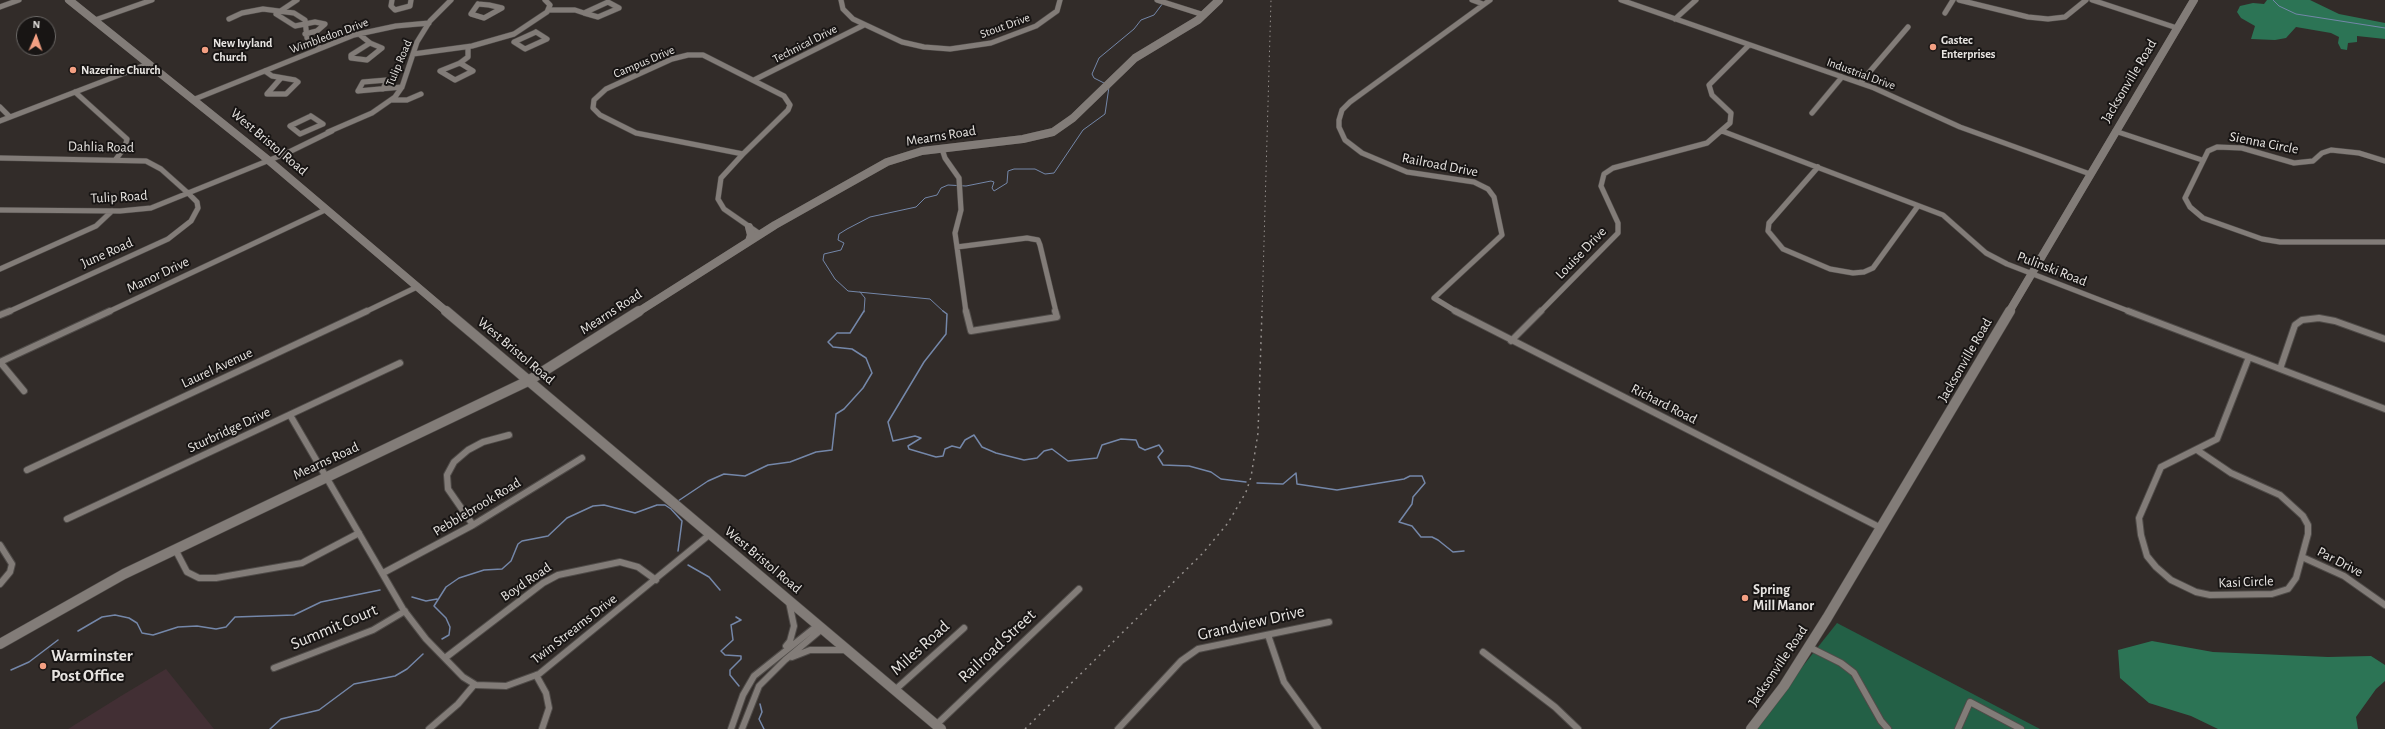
<!DOCTYPE html>
<style>
body{margin:0}
#map{position:relative;width:2385px;height:729px;overflow:hidden;background:#322c29;font-family:"Alegreya Sans",sans-serif}
canvas{display:block}
.north{position:absolute;left:16px;top:16px;width:40px;height:40px;box-sizing:border-box;background:#181514;border:1px solid #6b6866;border-radius:50%;rotate:2deg;font-size:11px;font-weight:700;line-height:16px;text-align:center;color:#e7e4e1}
.north::after{content:'';display:block;margin:auto;width:14px;height:18px;background:#f39f82;clip-path:polygon(50% 0,100% 100%,50% 72%,0 100%)}
</style>
<div id="map">
<canvas width="2385" height="729"></canvas>
<div class="north">N</div>
</div>
<script>
const c = document.querySelector('canvas').getContext('2d');
c.lineJoin = 'round';
function paint(path, color) {
  c.fillStyle = color;
  c.fill(path, 'evenodd');
}
function poly(rows) {
  const path = new Path2D();
  for (const r of rows) {
    path.moveTo(r[0], r[1]);
    for (let i = 2; i < r.length; i += 2) path.lineTo(r[i], r[i + 1]);
  }
  return path;
}
function stroke(path, color, width, dash) {
  c.strokeStyle = color;
  c.lineWidth = width;
  c.lineCap = dash ? 'butt' : 'round';
  c.setLineDash(dash || []);
  c.stroke(path);
}
function drawText(font, color, halo, rows, align = 'center') {
  c.font = font + ' "Alegreya Sans",sans-serif';
  c.lineWidth = 4;
  c.setLineDash([]);
  c.textBaseline = 'middle';
  c.strokeStyle = halo;
  c.fillStyle = color;
  for (const [text, x, y, turn = 0] of rows) {
    c.save();
    c.translate(x, y);
    c.rotate((+turn || 0) * Math.PI / 180);
    c.textAlign = isNaN(turn) ? turn : align;
    if (halo) c.strokeText(text, 0, 0);
    c.fillText(text, 0, 0);
    c.restore();
  }
}
const industrial = poly([
 [166,669,214,729,68,729,121,696]
]);
const green = poly([
 [1837,623,2040,729,1753,729]
]);
const forest = poly([
 [2267,0,2310,0,2339,14,2385,23,2385,39,2357,36,2357,42,2348,43,2347,50,2341,49,2338,43,2339,37,2331,33,2296,27,2286,38,2275,40,2251,39,2255,26,2241,18,2237,12,2240,6,2253,3,2264,4],
 [2152,641,2213,652,2328,657,2371,656,2385,665,2385,681,2376,689,2356,717,2358,729,2218,729,2191,716,2149,703,2120,678,2118,650]
]);
const streamFar1 = poly([
 [2273,0,2279,6,2296,14,2385,28],
 [1104,83,1094,78,1092,74,1099,58,1134,29,1141,20,1154,15,1163,3],
 [860,292,865,298,864,312],
 [944,312,930,299,848,291,835,279,823,260,824,254,841,250,844,243,838,240,839,234,847,229,870,217,916,207,925,198,937,195,941,188,948,185,966,186,991,181,994,182,992,188,994,191,1007,183,1008,171,1014,169,1035,169,1045,174,1054,173,1083,130,1105,114,1109,87]
]);
const stream = poly([
 [943,311,947,314,946,334,924,362,888,422,893,441,915,436,921,438,908,446,909,449,936,457,943,456,945,449,952,446,960,448,965,440,974,435,982,447,996,453,1024,460,1037,458,1044,451,1052,449,1068,461,1097,458,1102,445,1121,439,1136,440,1139,447,1145,450,1159,445,1163,451,1158,457,1163,465,1189,466,1211,472,1221,479,1246,482],
 [1257,483,1283,484,1296,473,1297,484,1337,490,1404,479,1410,476,1422,476,1425,483,1413,497,1412,504,1399,522,1412,526,1421,537,1432,537,1438,540,1453,552,1464,551],
 [678,501,708,481,724,474,745,476,768,465,790,462,816,452,832,450,836,414,844,409,863,388,872,373,866,358,852,349,833,347,828,342,837,333,850,333,864,311],
 [673,507,671,509,682,521,678,551],
 [688,565,709,577,720,590],
 [412,597,426,601,437,599],
 [736,617,741,620,731,625,733,640,721,651,725,655,741,656,741,659,730,670,730,675,739,686],
 [78,631,102,617,115,615,129,618,137,623,142,633,153,635,178,627,197,626,216,629,226,627,235,617,294,615,321,602,380,590],
 [442,639,449,635,450,627,446,618,434,606,446,587,459,578,484,570,502,569,511,561,518,544,522,541,548,536,567,518,593,506,604,505,635,513,657,505,665,505,671,509],
 [11,670,29,662,58,640],
 [760,704,762,712,759,719,764,729],
 [270,729,281,719,319,710,354,684,395,676,407,669,423,654]
]);
const streetFar1 = poly([
 [297,0,276,14,295,26,315,22,325,24,317,31,305,34],
 [392,0,391,6,395,10,410,6,411,0],
 [841,0,843,9,853,19,902,42,924,47,950,49,991,43,1036,26,1057,11,1060,0],
 [1157,0,1204,15],
 [1472,0,1483,4],
 [1621,0,1874,88,1960,127,2090,174],
 [1959,0,2028,17,2048,19,2065,17,2086,0],
 [2092,0,2177,28],
 [608,2,619,8,598,17,584,13,608,2],
 [478,4,489,5,502,8,484,18,471,14,478,4],
 [0,7,19,0],
 [549,10,575,10,584,13],
 [1945,13,1953,0],
 [229,19,242,13,263,9,294,13,305,20,307,38,321,48],
 [1675,19,1696,0],
 [95,20,152,0],
 [536,32,547,39,525,49,514,42,536,32],
 [359,34,370,43],
 [370,43,382,48,367,60,351,58,351,55,370,43],
 [413,54,472,46,514,34,547,12,550,5,545,0],
 [688,55,703,55,784,96,790,105,788,110,743,154,636,133,600,115,593,108,594,100,606,89,672,59,688,55],
 [460,63,473,71,455,80,440,71,460,63],
 [460,63,468,57,468,47],
 [265,71,272,76,295,80,298,82,286,94,267,94,281,78],
 [754,80,864,25],
 [1860,83,1908,27],
 [358,91,402,87],
 [358,91,363,82,387,80,383,89],
 [75,92,127,139,125,147,116,159],
 [195,99,354,35,396,26,429,23],
 [391,100,407,100,421,94],
 [0,107,10,117],
 [1812,113,1842,77],
 [311,116,323,124,300,134,290,126,311,116],
 [0,121,148,64],
 [1722,131,1943,215,1986,253,2007,264,2131,312],
 [2115,131,2202,160],
 [328,132,372,113,395,97,402,87,417,42,430,21,451,0],
 [942,149,945,158,959,178,961,210,955,233,957,247],
 [743,154,721,178,718,199,724,209,760,234],
 [0,158,146,161,161,169,189,194,197,202,198,208,191,221,168,239,8,312],
 [2385,161,2359,153,2331,150,2322,153,2313,161,2294,163,2242,148,2217,147,2208,151,2185,198,2190,207,2203,218,2262,239,2280,242,2385,242],
 [1818,167,1769,223,1768,231,1783,249,1830,269,1853,273,1864,272,1873,268,1918,206],
 [0,210,120,211,151,208,287,153,332,131],
 [0,269,96,226,112,211],
 [108,312,325,210],
 [365,312,417,287],
 [966,312,957,247,1027,238,1038,240,1040,245,1056,312],
 [1457,312,1434,298,1502,235,1494,197,1488,189,1474,182,1407,172,1362,153,1345,140,1339,127,1339,120,1342,110,1350,102,1490,0],
 [1540,312,1618,233,1618,223,1601,186,1604,174,1613,168,1707,143,1730,123,1731,113,1712,95,1709,85,1749,45]
]);
const street = poly([
 [966,311,971,331,1057,317,1055,311],
 [1455,311,1881,528],
 [2128,311,2385,409],
 [0,315,10,311],
 [1511,341,1541,311],
 [0,362,110,311],
 [0,362,24,391],
 [2280,369,2295,325,2302,320,2319,318,2335,321,2385,339],
 [290,415,403,609,426,639,463,677,476,685,506,686,539,674,709,535],
 [2197,450,2231,473,2280,495,2303,516,2308,525,2308,534,2296,578,2288,589,2272,594,2210,595,2196,592,2171,580,2156,567,2147,556,2141,535,2139,518,2161,467,2217,439,2249,357],
 [27,470,367,311],
 [67,519,400,363],
 [473,525,448,489,447,475,454,462,468,450,483,442,509,435],
 [0,545,12,564,10,572,0,584],
 [175,549,187,572,199,578,216,578,302,563,359,533],
 [2302,557,2344,576,2385,605],
 [383,573,473,525,582,458],
 [1268,635,1284,682,1318,729],
 [786,646,790,641,794,626,789,602],
 [1809,647,1841,663,1854,673,1881,721,1888,729],
 [1483,652,1555,707,1578,729],
 [792,657,810,650,847,650],
 [445,658,543,583,558,575,620,562,638,567,656,580],
 [274,668,373,630,405,611],
 [536,675,546,693,549,708,542,729],
 [895,690,964,628],
 [936,725,1079,589],
 [429,729,458,704,474,685],
 [731,729,743,695,754,676,818,625],
 [742,729,759,686,785,660,822,629],
 [1118,729,1181,661,1198,649,1329,622],
 [1958,729,1970,702,2021,729]
]);
const secondaryFar1 = poly([
 [69,0,267,159,447,312],
 [749,227,751,235,749,241],
 [638,312,775,225,887,162,922,151,1023,139,1053,132,1073,118,1135,58,1198,20,1219,0],
 [2009,312,2194,0]
]);
const secondary = poly([
 [446,311,941,729],
 [0,644,124,574,528,381,639,311],
 [1751,729,1784,686,1827,618,2010,311]
]);
const railFar1 = poly([
 [1262,312,1271,0]
]);
const rail = poly([
 [1025,729,1203,553,1228,523,1246,492,1251,477,1258,433,1262,311]
]);
const markers = [
 [1933,47,4,"#f39f82"],
 [205,50,4,"#f39f82"],
 [73,70,4,"#f39f82"],
 [1745,598,4,"#f39f82"],
 [43,666,4,"#f39f82"]
];
const farStreetnames = [
 ["Stout Drive",1005,26,-20],
 ["Wimbledon Drive",329,36,-20],
 ["Technical Drive",805,44,-27],
 ["Campus Drive",644,62,-23],
 ["Tulip Road",399,63,-67],
 ["Industrial Drive",1861,74,20]
];
const farPoinames = [
 ["Gastec",1941,40],
 ["Enterprises",1941,54],
 ["New Ivyland",213,43],
 ["Church",213,57],
 ["Nazerine Church",81,70]
];
const streetNames = [
 ["Jacksonville Road",2129,81,-59],
 ["Mearns Road",941,136,-9],
 ["West Bristol Road",269,142,40],
 ["Sienna Circle",2264,143,11],
 ["Dahlia Road",101,147,1],
 ["Railroad Drive",1440,165,11],
 ["Tulip Road",119,197,-3],
 ["June Road",107,253,-24],
 ["Louise Drive",1581,253,-46],
 ["Pulinski Road",2052,269,21],
 ["Manor Drive",158,275,-25],
 ["Mearns Road",611,312,-33],
 ["West Bristol Road",516,351,40],
 ["Jacksonville Road",1965,360,-60],
 ["Laurel Avenue",217,368,-25],
 ["Richard Road",1664,404,27],
 ["Sturbridge Drive",229,430,-25],
 ["Mearns Road",326,461,-25],
 ["Pebblebrook Road",477,507,-31],
 ["West Bristol Road",763,560,40],
 ["Par Drive",2340,562,27],
 ["Boyd Road",526,582,-34],
 ["Kasi Circle",2246,582,-2],
 ["Twin Streams Drive",574,629,-38],
 ["Jacksonville Road",1778,666,-56]
];
const poiNames = [
 ["Spring",1753,590],
 ["Mill Manor",1753,606]
];
const nearStreetnames = [
 ["Grandview Drive",1251,623,-13],
 ["Summit Court",334,627,-23],
 ["Railroad Street",997,646,-43],
 ["Miles Road",920,648,-42]
];
const nearPoinames = [
 ["Warminster",51,656],
 ["Post Office",51,676]
];
paint(industrial, '#422f34');
paint(green, '#236046');
paint(forest, '#2c7455');
stroke(streamFar1, '#7487a9', 1);
stroke(stream, '#7487a9', 1.5);
stroke(streetFar1, '#4f4b48', 6);
stroke(street, '#4f4b48', 8);
stroke(secondaryFar1, '#4f4b48', 8);
stroke(secondary, '#4f4b48', 11);
stroke(streetFar1, '#827c78', 5);
stroke(street, '#827c78', 6);
stroke(secondaryFar1, '#827c78', 8);
stroke(secondary, '#827c78', 10);
stroke(railFar1, '#948f8c', 1, [1.5, 3.5]);
stroke(rail, '#948f8c', 1.5, [2, 4.5]);
for (const [x, y, r, color] of markers) {
  const dot = new Path2D();
  dot.arc(x, y, r, 0, 2 * Math.PI);
  c.fillStyle = color;
  c.fill(dot);
  stroke(dot, '#181514', 1.5);
}
drawText('12px', '#e7e4e1', '#181514', farStreetnames);
drawText('bold 12px', '#e7e4e1', '#181514', farPoinames, 'left');
drawText('14px', '#e7e4e1', '#181514', streetNames);
drawText('bold 14px', '#e7e4e1', '#181514', poiNames, 'left');
drawText('17px', '#e7e4e1', '#181514', nearStreetnames);
drawText('bold 17px', '#e7e4e1', '#181514', nearPoinames, 'left');
</script>
